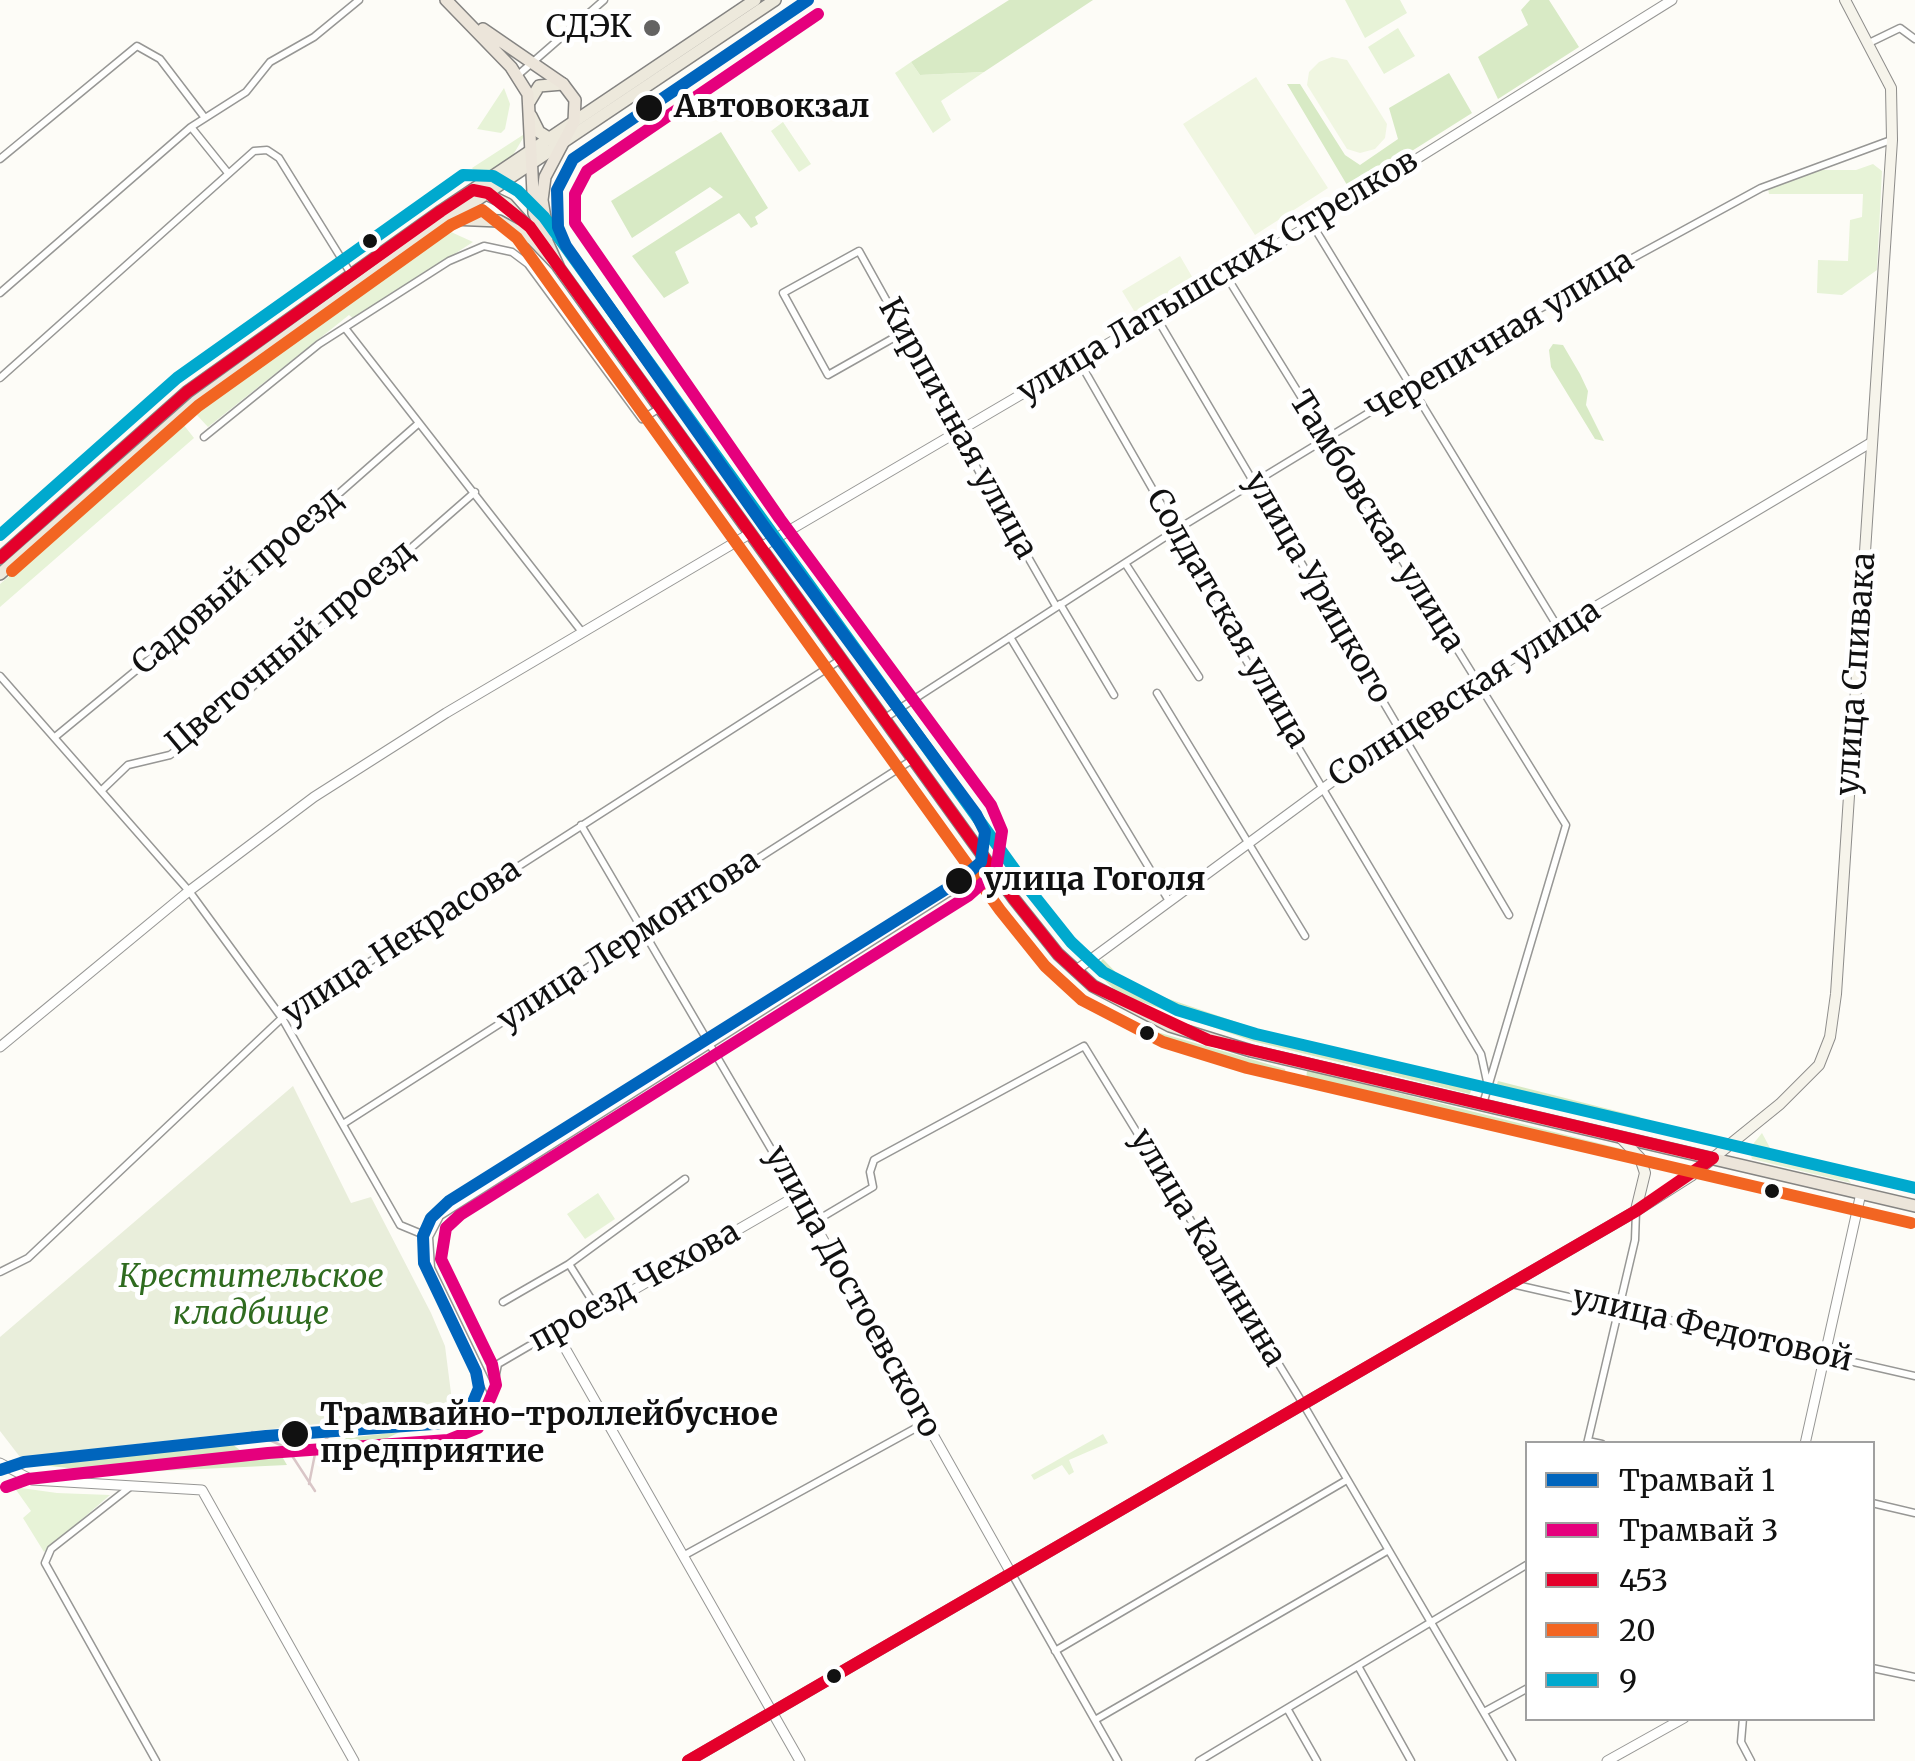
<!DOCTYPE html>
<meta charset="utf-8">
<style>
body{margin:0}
#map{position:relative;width:1915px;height:1761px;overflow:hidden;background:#fdfcf7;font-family:Merriweather,serif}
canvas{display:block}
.legend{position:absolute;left:1525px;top:1441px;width:350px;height:280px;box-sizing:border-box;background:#fff;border:2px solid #a0a0a0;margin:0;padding:12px 18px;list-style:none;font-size:30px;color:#111}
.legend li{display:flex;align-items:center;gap:20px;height:50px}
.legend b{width:50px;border:2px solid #a0a0a0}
</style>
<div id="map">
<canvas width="1915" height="1761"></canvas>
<ul class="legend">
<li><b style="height:12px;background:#0065bd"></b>Трамвай 1</li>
<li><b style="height:12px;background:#e5007d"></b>Трамвай 3</li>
<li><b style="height:12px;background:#e4002b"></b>453</li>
<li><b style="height:12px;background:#f26522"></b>20</li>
<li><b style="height:12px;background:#00a9ce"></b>9</li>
</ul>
</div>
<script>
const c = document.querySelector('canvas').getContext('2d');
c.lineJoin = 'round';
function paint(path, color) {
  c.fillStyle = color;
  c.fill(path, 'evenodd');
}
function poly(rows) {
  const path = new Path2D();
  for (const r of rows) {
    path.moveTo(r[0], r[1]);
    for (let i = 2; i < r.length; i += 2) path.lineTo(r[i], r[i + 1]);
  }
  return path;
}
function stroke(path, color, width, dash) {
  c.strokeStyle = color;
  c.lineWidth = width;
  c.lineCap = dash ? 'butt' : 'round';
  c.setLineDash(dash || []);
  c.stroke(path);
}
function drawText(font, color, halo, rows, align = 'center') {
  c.font = font + ' Merriweather,serif';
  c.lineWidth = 10;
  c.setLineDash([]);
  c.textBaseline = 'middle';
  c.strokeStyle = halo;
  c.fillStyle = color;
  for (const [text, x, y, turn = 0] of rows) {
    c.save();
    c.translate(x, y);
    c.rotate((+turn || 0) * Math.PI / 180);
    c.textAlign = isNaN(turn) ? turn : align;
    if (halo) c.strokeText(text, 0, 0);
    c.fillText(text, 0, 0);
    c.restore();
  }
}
const green = poly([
 [1345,0,1400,0,1407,13,1365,38],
 [1398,28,1415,56,1384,74,1368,47],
 [911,62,920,75,984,72,941,101,951,120,933,133,895,73],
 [504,88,510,104,505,129,501,133,477,129],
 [783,122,811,164,799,172,771,131],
 [526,133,513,155,480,178,472,168],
 [1873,164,1882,171,1877,270,1842,295,1817,293,1818,260,1848,261,1850,220,1862,217,1863,194,1769,194,1768,189,1820,170,1856,170],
 [451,232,473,242,354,319,349,315,208,427,195,413,340,304],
 [183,424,194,438,0,607,0,584],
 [1762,1133,1776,1159,1846,1177,1851,1183,1752,1159,1749,1149],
 [598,1193,615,1219,585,1239,567,1214],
 [1103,1434,1108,1443,1069,1460,1074,1472,1069,1475,1062,1465,1034,1480,1031,1475],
 [14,1487,57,1493,110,1495,44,1552,23,1518,31,1511]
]);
const forest = poly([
 [1009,0,1093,0,984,72,920,75,911,62],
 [1530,0,1549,0,1579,47,1498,99,1478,57,1528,25,1521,10],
 [1449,73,1472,113,1350,190,1287,84,1300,84,1345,155,1360,165,1398,139,1389,108],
 [721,132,768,208,755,217,758,224,751,228,739,213,675,252,689,283,664,298,632,256,723,197,710,187,632,238,611,201],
 [1553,344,1563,345,1580,374,1588,391,1586,405,1604,441,1595,439,1551,367,1549,350],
 [1103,959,1128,985,1254,1028,1473,1084,1470,1094,1252,1041,1119,994,1093,969],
 [1157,1032,1285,1069,1287,1077,1153,1044],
 [1307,1070,1622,1149,1637,1160,1306,1081],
 [1498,1081,1640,1117,1637,1128,1494,1093],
 [400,1432,335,1463,324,1467,325,1458,346,1438],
 [232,1444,248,1456,280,1453,287,1465,113,1473,32,1464]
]);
const cemetery = poly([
 [293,1086,351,1203,371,1197,431,1313,445,1346,453,1409,20,1457,0,1431,0,1337]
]);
const pitch = poly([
 [1332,57,1347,60,1387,124,1385,138,1375,149,1360,153,1347,149,1307,85,1309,72,1319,62],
 [1256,77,1328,188,1255,235,1183,124],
 [1180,256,1194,280,1136,314,1122,291]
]);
const minor = poly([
 [1869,43,1900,28,1915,39],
 [518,75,604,0],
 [191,127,228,173],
 [0,159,137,46,160,59,205,118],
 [1312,224,1559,629],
 [1225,274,1566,825,1483,1104],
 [0,293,191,127,246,92,270,62,314,37,359,0],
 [1155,315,1509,915],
 [345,328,582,632],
 [904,332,828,375,783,293,859,251,904,332,957,433,1056,606],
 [1079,361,1176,530,1203,588,1481,1054,1488,1086],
 [0,378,254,151,267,150,279,158,351,274],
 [204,437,319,344,449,261,484,246,512,252,528,264,642,419,660,408],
 [1125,563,1199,677],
 [1060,604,1114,695],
 [1010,637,1169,901],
 [0,676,189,891,282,1018,400,1225,429,1237],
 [1157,693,1305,936],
 [885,718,1176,530,1541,308,1761,188,1891,140],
 [55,737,168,644,419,423],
 [102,790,128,765,170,755,203,730,475,492],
 [581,825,798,1195],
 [343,1124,915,758],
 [814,1222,873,1187,870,1172,874,1160,1084,1046,1302,1402,1512,1761],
 [0,1272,28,1258,282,1018,840,660],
 [1512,1284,1915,1376],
 [503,1302,569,1264],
 [598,1310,569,1264,685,1179],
 [492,1394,431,1268,429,1237,440,1216,991,866],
 [492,1394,498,1364,546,1336,557,1334],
 [1588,1441,1602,1444],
 [1587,1444,1635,1240,1636,1211],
 [130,1487,51,1549,45,1563,156,1761],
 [1872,1503,1915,1513],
 [683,1556,925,1423],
 [1012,1574,1118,1761],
 [1055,1651,1345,1481],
 [1358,1666,1411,1761],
 [1872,1668,1915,1677],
 [1288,1710,1317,1761],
 [1484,1712,1528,1688],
 [1743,1718,1741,1742,1751,1761],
 [1095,1720,1387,1551],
 [1199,1761,1528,1564]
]);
const tertiary = poly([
 [761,547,1312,224,1672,0],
 [1075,971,1401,731,1566,624,1872,442],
 [0,1047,189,891,314,797,446,713,751,533],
 [1805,1444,1861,1193],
 [0,1463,32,1480,202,1490,354,1761],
 [800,1761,557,1334,798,1195,1011,1573],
 [1607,1761,1684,1718]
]);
const secondary = poly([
 [1620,1137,1640,1158,1645,1173,1636,1210],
 [688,1761,1636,1211,1691,1176,1780,1104,1819,1065,1830,1037,1836,994,1892,140,1891,88,1845,0]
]);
const primary = poly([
 [530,101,539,86,563,84],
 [531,116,539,132,555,142],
 [482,192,507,204,539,240],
 [451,219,499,221,532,239,557,265],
 [0,558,187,392,441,211,755,0],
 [0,574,195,402,447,220,775,0]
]);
const trunk = poly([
 [446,0,511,67,528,94,534,213,559,268,1014,899,1058,954,1093,986,1170,1026,1251,1051,1915,1206],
 [483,29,563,84,575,100,574,122,545,177,542,200,548,236]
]);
const tram = poly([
 [252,1432,287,1448,315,1491],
 [309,1484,316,1449,331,1434,352,1426]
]);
const bus1 = poly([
 [0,558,187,392,441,211,473,190,488,193,530,227,1014,899,1058,954,1093,986,1208,1040,1713,1158],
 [688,1761,1636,1211,1713,1158]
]);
const bus2 = poly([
 [12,571,198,406,451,225,482,210,517,238,1000,910,1045,966,1082,1000,1163,1042,1247,1068,1911,1223]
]);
const bus3 = poly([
 [0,535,177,378,463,175,493,176,518,191,544,217,1028,888,1071,942,1103,972,1177,1010,1256,1034,1915,1188]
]);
const tram1 = poly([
 [0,1470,24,1462,266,1436,447,1423,468,1414,479,1388,476,1372,424,1263,423,1236,431,1218,449,1201,959,881,981,862,985,832,976,814,766,529,566,246,558,227,557,190,573,159,808,0]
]);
const tram2 = poly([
 [6,1487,28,1479,268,1453,448,1440,478,1428,496,1385,492,1364,441,1259,446,1228,460,1215,968,896,996,871,1002,831,991,805,780,519,575,223,575,194,587,171,818,14]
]);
const markers = [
 [652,28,10,"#646362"],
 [649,108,15,"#111"],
 [370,241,9,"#111"],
 [959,881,15,"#111"],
 [1147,1033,9,"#111"],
 [1772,1191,9,"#111"],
 [295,1434,15,"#111"],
 [834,1676,9,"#111"]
];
const poiNames = [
 ["СДЭК",632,28]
];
const stopNames = [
 ["Автовокзал",674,108],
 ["улица Гоголя",984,881],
 ["Трамвайно-троллейбусное",320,1416],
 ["предприятие",320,1453]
];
const streetNames = [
 ["улица Латышских Стрелков",1218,277,-31],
 ["Черепичная улица",1501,337,-31],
 ["Кирпичная улица",957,429,61],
 ["Тамбовская улица",1376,522,58],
 ["Садовый проезд",238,582,-41],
 ["улица Урицкого",1317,588,60],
 ["Солдатская улица",1227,619,60],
 ["Цветочный проезд",291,648,-40],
 ["улица Спивака",1857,674,-86],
 ["Солнцевская улица",1465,694,-33],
 ["улица Лермонтова",629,941,-33],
 ["улица Некрасова",402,942,-33],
 ["улица Калинина",1207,1248,59],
 ["проезд Чехова",635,1287,-29],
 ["улица Достоевского",852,1292,61],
 ["улица Федотовой",1712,1330,13]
];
const parkNames = [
 ["Крестительское",251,1278],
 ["кладбище",251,1315]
];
paint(green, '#e7f3d7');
paint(forest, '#d8eac5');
paint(cemetery, '#e9eedb');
paint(pitch, '#f0f6e1');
stroke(minor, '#979795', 9);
stroke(tertiary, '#979795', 11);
stroke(secondary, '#8e8d8b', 12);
stroke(primary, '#858482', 14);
stroke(trunk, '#858482', 14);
stroke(minor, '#fffffe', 6);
stroke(tertiary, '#fffffe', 9);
stroke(secondary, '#f6f4eb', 10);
stroke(primary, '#ede9dc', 11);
stroke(trunk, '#ece5da', 11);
stroke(tram, '#d9c6c7', 2.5);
stroke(bus1, '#e4002b', 12);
stroke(bus2, '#f26522', 12);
stroke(bus3, '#00a9ce', 12);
stroke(tram1, '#0065bd', 12);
stroke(tram2, '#e5007d', 12);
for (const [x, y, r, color] of markers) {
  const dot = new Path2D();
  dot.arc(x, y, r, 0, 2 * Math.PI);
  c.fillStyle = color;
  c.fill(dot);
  stroke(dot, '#fff', 4);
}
drawText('32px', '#111', '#fff', poiNames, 'right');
drawText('bold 32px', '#111', '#fff', stopNames, 'left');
drawText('32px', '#111', '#fff', streetNames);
drawText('italic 32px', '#2f6b1f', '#fff', parkNames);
</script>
